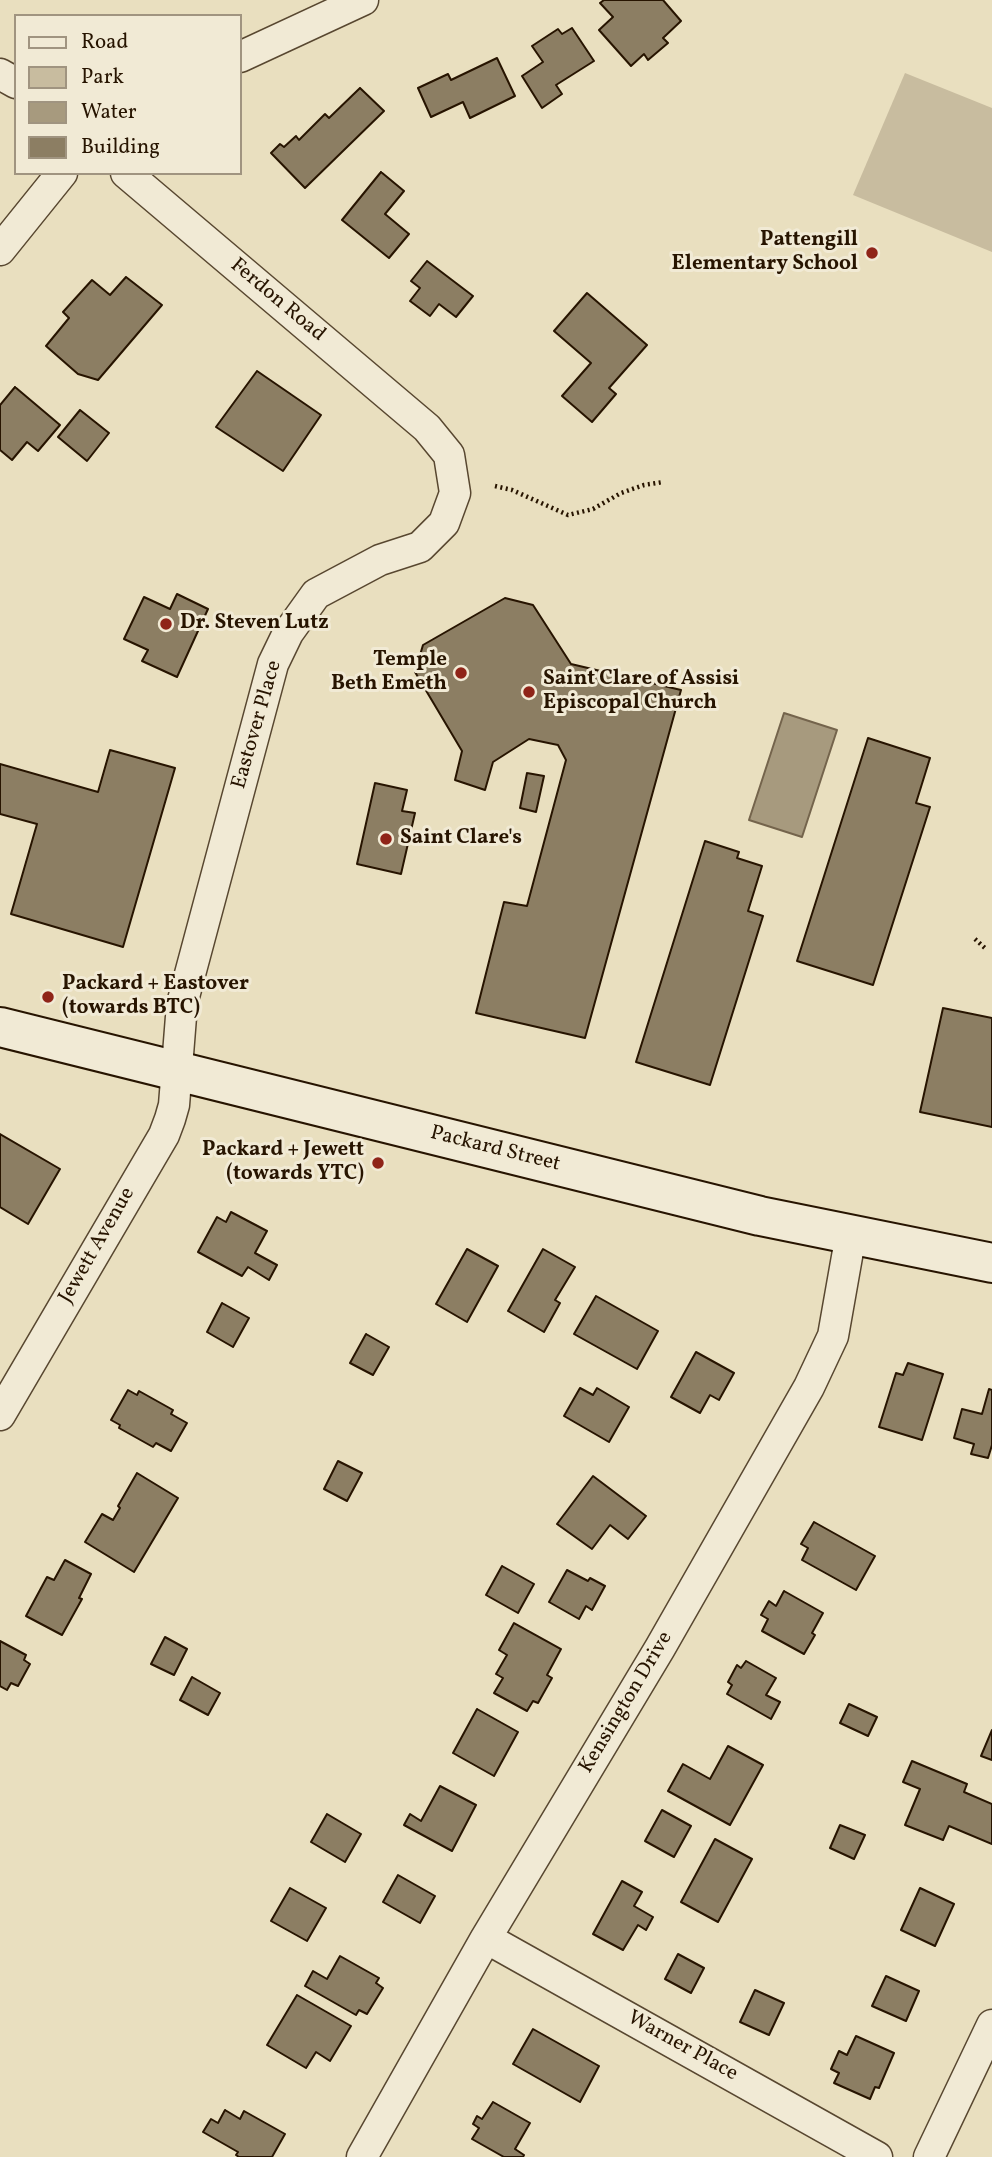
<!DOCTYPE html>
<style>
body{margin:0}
#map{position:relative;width:992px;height:2157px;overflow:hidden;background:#e9dfbf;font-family:Vollkorn,serif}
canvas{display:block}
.legend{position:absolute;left:14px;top:14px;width:228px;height:161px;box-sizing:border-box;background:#f1ead5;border:2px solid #a09480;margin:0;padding:9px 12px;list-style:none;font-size:21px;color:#271400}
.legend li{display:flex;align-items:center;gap:14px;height:35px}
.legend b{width:35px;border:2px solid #a09480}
</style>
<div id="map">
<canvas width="992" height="2157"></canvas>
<ul class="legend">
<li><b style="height:9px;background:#f1ead5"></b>Road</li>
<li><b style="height:19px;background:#c8bc9f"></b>Park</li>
<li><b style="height:19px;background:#a79a7e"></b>Water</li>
<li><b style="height:19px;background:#8c7e63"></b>Building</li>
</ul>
</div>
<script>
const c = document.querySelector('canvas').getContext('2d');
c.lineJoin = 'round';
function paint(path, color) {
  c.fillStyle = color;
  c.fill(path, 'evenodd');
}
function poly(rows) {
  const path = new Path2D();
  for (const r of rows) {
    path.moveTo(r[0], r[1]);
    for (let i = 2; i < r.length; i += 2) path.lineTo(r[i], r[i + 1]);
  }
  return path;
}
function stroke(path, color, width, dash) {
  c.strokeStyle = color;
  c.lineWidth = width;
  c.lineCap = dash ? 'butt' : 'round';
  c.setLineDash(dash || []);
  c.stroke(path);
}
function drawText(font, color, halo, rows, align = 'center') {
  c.font = font + ' Vollkorn,serif';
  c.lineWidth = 6;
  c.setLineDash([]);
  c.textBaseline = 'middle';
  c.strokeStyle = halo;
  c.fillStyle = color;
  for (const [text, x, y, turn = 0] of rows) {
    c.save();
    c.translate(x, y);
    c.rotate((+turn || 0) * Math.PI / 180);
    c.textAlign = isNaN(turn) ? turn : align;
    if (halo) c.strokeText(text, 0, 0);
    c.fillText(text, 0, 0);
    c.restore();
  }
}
const green = poly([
 [905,73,992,108,992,252,853,195]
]);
const water = poly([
 [784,713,837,730,802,837,749,820,784,713]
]);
const building = poly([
 [604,0,663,0,681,21,663,38,668,43,648,60,644,54,631,66,599,30,613,17,600,3,604,0],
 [572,28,594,61,556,85,562,94,542,108,522,76,543,62,532,46,558,29,562,34,572,28],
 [497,58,515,96,470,118,463,102,431,117,418,88,448,74,451,80,497,58],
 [360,88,384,111,305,188,271,153,280,144,284,147,296,136,299,140,325,114,329,118,360,88],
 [381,172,404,191,385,214,409,234,389,258,342,220,381,172],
 [427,261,473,296,456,317,439,304,430,316,410,301,420,288,411,281,427,261],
 [126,277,162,305,98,380,78,374,46,346,69,318,63,312,92,280,110,295,126,277],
 [587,293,647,345,609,388,616,394,592,422,562,396,591,363,554,331,587,293],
 [257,371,321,415,283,471,216,427,257,371],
 [15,387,60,425,38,451,27,442,12,460,0,450,0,405,15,387],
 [80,410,109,433,87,461,58,437,80,410],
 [177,594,208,609,177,677,142,661,148,650,124,639,144,597,170,609,177,594],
 [505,598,533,605,571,664,681,690,585,1038,476,1013,504,902,527,906,566,760,558,745,529,739,493,762,485,790,455,780,462,751,415,672,423,645,505,598],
 [868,738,930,758,916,803,930,807,873,985,797,961,868,738],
 [110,750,175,768,123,947,11,914,37,824,0,814,0,764,98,792,110,750],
 [527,773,544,776,536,812,520,808,527,773],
 [375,783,407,790,402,811,415,813,401,874,357,864,375,783],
 [705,841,739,852,737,858,762,866,748,911,763,916,710,1085,636,1062,705,841],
 [943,1008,992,1018,992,1127,920,1112,943,1008],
 [0,1134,60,1169,28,1224,0,1207,0,1134],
 [231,1212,267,1231,255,1253,277,1265,269,1280,248,1267,242,1276,198,1252,217,1217,226,1222,231,1212],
 [467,1249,498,1266,467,1322,436,1304,467,1249],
 [543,1249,575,1267,555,1300,560,1303,544,1332,508,1311,543,1249],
 [596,1296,658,1331,637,1369,574,1334,596,1296],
 [222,1303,249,1318,233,1347,207,1332,222,1303],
 [366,1334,389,1347,373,1375,350,1363,366,1334],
 [696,1352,734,1373,719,1400,710,1395,700,1413,671,1397,696,1352],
 [908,1363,943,1374,922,1440,879,1427,896,1373,903,1375,908,1363],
 [580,1388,593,1395,597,1388,629,1407,609,1442,564,1416,580,1388],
 [989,1389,992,1390,992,1445,988,1458,971,1454,974,1444,954,1438,962,1409,982,1414,989,1389],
 [128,1390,137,1395,139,1391,173,1410,171,1414,187,1423,171,1451,156,1443,153,1447,119,1428,120,1425,111,1420,128,1390],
 [338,1461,362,1473,347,1501,324,1489,338,1461],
 [137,1473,178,1498,134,1572,85,1542,102,1514,113,1520,120,1508,118,1506,137,1473],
 [593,1476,646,1516,628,1539,610,1525,592,1549,557,1524,593,1476],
 [814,1522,875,1556,856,1590,802,1560,808,1548,801,1544,814,1522],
 [65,1560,91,1574,79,1598,82,1599,62,1635,26,1616,47,1577,54,1580,65,1560],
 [502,1566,534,1584,518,1613,486,1595,502,1566],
 [567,1570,588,1581,590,1578,605,1586,592,1610,586,1606,579,1619,549,1602,567,1570],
 [784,1591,823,1613,812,1633,815,1635,804,1654,762,1631,768,1619,761,1615,769,1601,776,1606,784,1591],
 [514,1623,561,1649,547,1675,552,1678,538,1703,533,1701,527,1711,494,1693,503,1678,496,1674,507,1655,499,1650,514,1623],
 [165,1637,187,1649,174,1675,151,1664,165,1637],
 [0,1641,26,1655,24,1660,30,1664,18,1686,11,1683,7,1690,0,1686,0,1641],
 [746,1661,776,1678,766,1695,780,1702,771,1719,727,1694,732,1685,728,1682,737,1665,741,1668,746,1661],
 [192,1677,220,1693,208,1715,180,1700,192,1677],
 [849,1704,877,1717,868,1736,840,1723,849,1704],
 [477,1709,518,1732,494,1776,453,1753,477,1709],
 [992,1730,992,1760,981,1756,992,1730],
 [728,1746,763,1765,730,1825,668,1791,683,1764,710,1779,728,1746],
 [912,1761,967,1784,964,1792,992,1804,992,1844,949,1826,943,1840,905,1825,920,1789,903,1782,912,1761],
 [440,1786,476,1805,452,1851,404,1825,410,1814,421,1821,440,1786],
 [662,1810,691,1826,674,1857,645,1841,662,1810],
 [327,1814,361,1834,345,1862,311,1842,327,1814],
 [840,1825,865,1835,854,1859,830,1848,840,1825],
 [715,1839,752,1859,718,1922,681,1902,715,1839],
 [398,1875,435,1896,420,1923,383,1902,398,1875],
 [622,1881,642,1892,634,1906,653,1917,646,1930,638,1925,623,1950,593,1934,622,1881],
 [290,1888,326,1908,307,1941,271,1921,290,1888],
 [920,1888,954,1904,935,1946,901,1930,920,1888],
 [678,1954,704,1968,691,1993,665,1979,678,1954],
 [340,1956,379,1978,376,1983,383,1988,367,2014,359,2010,356,2015,305,1986,313,1971,327,1979,340,1956],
 [886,1976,919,1991,906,2021,872,2006,886,1976],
 [755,1990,784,2003,769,2035,740,2022,755,1990],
 [297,1995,351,2026,330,2061,316,2052,306,2068,267,2045,297,1995],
 [533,2029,599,2066,580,2102,513,2064,533,2029],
 [856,2036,894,2053,879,2088,875,2087,870,2099,834,2083,839,2073,831,2069,839,2051,847,2055,856,2036],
 [493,2102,530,2123,515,2149,524,2155,523,2157,504,2157,472,2139,479,2128,473,2124,477,2116,482,2119,493,2102],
 [225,2110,240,2119,244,2111,285,2134,272,2157,239,2157,236,2155,238,2152,203,2132,211,2119,218,2123,225,2110]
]);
const path = poly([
 [495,486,512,490,568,515,593,509,621,493,644,485,663,482],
 [975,939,986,949]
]);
const minor = poly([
 [240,57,363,0],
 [0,74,16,83],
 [0,250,62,173],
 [0,1415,164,1135,170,1119,174,1105,182,1004,273,664,288,633,316,594,380,560,420,547,444,523,455,493,449,455,427,428,126,173],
 [486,1938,877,2157],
 [362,2157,486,1938,660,1648,809,1387,833,1336,851,1234],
 [929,2157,992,2025]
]);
const secondary = poly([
 [0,1027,760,1216,992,1263]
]);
const markers = [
 [872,253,7,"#8f2418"],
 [166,624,7,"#8f2418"],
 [461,673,7,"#8f2418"],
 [529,692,7,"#8f2418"],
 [386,839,7,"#8f2418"],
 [48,997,7,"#8f2418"],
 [378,1163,7,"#8f2418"]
];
const poiNames = [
 ["Pattengill",858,241,"right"],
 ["Elementary School",858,265,"right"],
 ["Dr. Steven Lutz",180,624],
 ["Temple",447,661,"right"],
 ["Beth Emeth",447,685,"right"],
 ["Saint Clare of Assisi",543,680],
 ["Episcopal Church",543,704],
 ["Saint Clare's",400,839],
 ["Packard + Eastover",62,985],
 ["(towards BTC)",62,1009],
 ["Packard + Jewett",364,1151,"right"],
 ["(towards YTC)",364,1175,"right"]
];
const streetNames = [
 ["Ferdon Road",277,301,40],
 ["Eastover Place",258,725,-74],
 ["Packard Street",495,1150,14],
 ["Jewett Avenue",98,1246,-60],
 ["Kensington Drive",627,1703,-59],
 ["Warner Place",682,2047,29]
];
paint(green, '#c8bc9f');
paint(water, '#a79a7e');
stroke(water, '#74644c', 2);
paint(building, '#8c7e63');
stroke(building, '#271400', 2);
stroke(minor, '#584730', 33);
stroke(secondary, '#271400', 42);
stroke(path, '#271400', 4.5, [2, 3.5]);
stroke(minor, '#f1ead5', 30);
stroke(secondary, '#f1ead5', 38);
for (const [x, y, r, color] of markers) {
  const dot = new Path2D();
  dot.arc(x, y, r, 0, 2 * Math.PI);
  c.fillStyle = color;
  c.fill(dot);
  stroke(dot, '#f1ead5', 2.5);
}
drawText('bold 21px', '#271400', '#f1ead5', poiNames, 'left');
drawText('21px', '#271400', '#f1ead5', streetNames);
</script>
